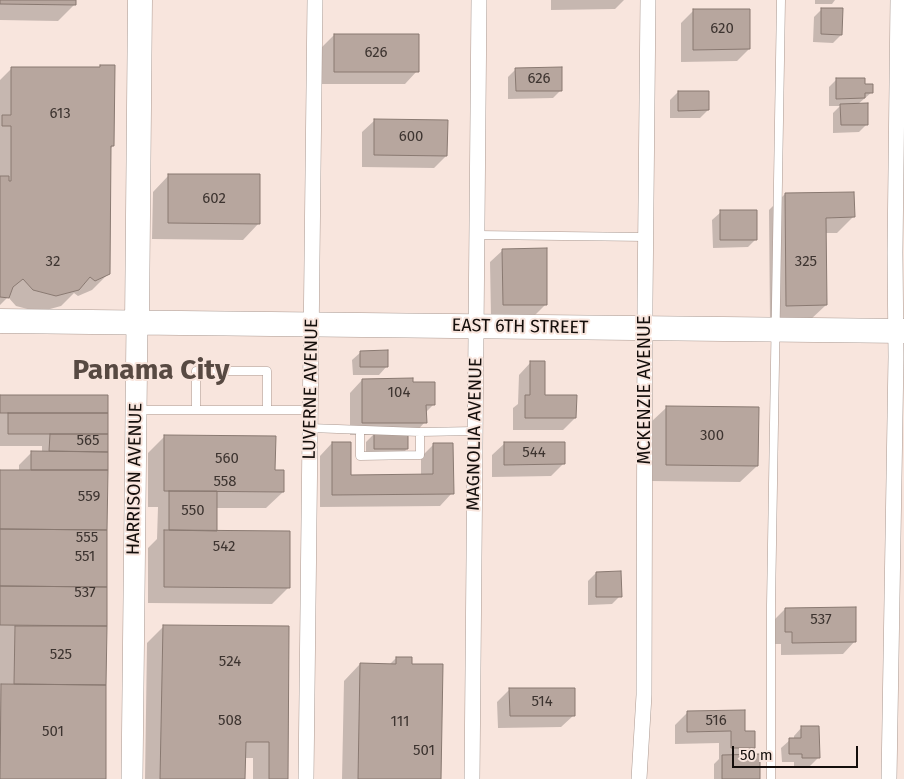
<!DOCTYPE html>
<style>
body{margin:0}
#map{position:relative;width:904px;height:779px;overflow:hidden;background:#f8e5dd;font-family:"Fira Sans",sans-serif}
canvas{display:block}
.scale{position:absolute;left:732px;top:746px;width:126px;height:22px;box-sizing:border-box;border:2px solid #140e0b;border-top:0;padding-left:6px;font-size:15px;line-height:18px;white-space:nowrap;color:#140e0b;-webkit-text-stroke:4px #f8e5dd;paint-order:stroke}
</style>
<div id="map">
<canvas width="904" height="779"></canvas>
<div class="scale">50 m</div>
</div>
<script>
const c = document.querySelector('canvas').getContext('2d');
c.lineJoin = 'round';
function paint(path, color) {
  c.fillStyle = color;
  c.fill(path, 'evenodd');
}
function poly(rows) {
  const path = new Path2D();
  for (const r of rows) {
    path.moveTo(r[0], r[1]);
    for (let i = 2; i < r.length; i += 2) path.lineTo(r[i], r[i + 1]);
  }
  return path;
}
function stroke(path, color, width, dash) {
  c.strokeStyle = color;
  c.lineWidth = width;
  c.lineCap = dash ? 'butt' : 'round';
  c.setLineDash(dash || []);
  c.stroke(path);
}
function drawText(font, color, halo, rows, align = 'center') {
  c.font = font + ' "Fira Sans",sans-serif';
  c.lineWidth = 4;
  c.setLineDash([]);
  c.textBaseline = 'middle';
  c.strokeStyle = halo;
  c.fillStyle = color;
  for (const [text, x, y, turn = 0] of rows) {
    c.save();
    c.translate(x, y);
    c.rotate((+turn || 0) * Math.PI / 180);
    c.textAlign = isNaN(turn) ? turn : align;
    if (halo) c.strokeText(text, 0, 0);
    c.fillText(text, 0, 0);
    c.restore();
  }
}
const shadow = poly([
 [0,0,75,0,75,4,58,21,0,20],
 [551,0,624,0,615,9,551,10],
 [815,0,835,0,832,4,815,4],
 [822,9,841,35,833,43,813,42,814,17],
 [693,11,749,49,737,61,681,62,681,23],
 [334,35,417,71,405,84,322,84,322,47],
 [12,68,113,146,110,149,109,273,92,290,78,296,74,293,61,306,39,312,16,306,8,297,0,305,0,80],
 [516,69,561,90,553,98,508,99,508,77],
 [837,79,864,85,872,92,857,105,867,124,859,132,833,133,833,113,840,106,829,106,829,87],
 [678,92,708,110,700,118,670,118,670,100],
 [375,120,446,156,434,168,362,167,362,132],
 [169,175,259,223,243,240,152,239,153,192],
 [785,194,853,217,837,233,825,233,826,305,809,321,770,322,769,210],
 [721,212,756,239,748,247,713,248,712,220],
 [503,250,546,304,534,316,491,317,490,262],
 [361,352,387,366,379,375,353,375,352,360],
 [531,362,543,396,575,418,563,430,513,430,513,408,518,404,519,375],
 [362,380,412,383,434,404,425,413,425,422,413,435,407,435,407,449,399,457,366,457,366,442,373,435,350,435,350,393],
 [0,396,107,396,105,779,0,779,0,471,19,471,19,465,31,453,42,453,42,446,0,446],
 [667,407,757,466,740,482,650,481,650,423],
 [165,436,274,472,283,492,266,508,216,508,216,532,288,588,272,604,148,603,148,548,157,539,158,507,148,507,148,453],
 [332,443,350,476,421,475,421,457,433,445,452,493,440,506,320,507,320,456],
 [505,443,563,464,551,476,492,477,492,455],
 [596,573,620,596,612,604,588,605,588,581],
 [785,609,855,641,843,654,781,655,781,644,773,644,773,621],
 [164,626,288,627,286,779,253,779,253,758,244,758,244,779,145,779,147,643],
 [396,658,411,665,440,779,342,779,344,681,360,664,389,665],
 [510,689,574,715,561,727,498,728,497,702],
 [687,713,744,733,754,748,746,756,759,779,714,779,714,764,719,759,719,743,675,744,675,725],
 [802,727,818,758,810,766,794,766,794,762,782,762,781,748,790,740,794,740,794,736]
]);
const building = poly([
 [0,0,76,0,76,5,0,4,0,0],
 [821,8,843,8,842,35,821,34,821,8],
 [693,9,750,9,750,49,693,50,693,9],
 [334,34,419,34,419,72,334,72,334,34],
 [100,65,115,65,114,146,111,146,110,274,95,281,90,277,79,290,56,296,33,290,23,279,13,287,9,298,0,297,0,176,9,176,9,181,11,181,11,126,2,126,2,115,11,115,11,67,100,67,100,65],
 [562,67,562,91,516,91,515,68,562,67],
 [836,78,865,78,865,84,873,84,873,93,865,93,865,98,836,99,836,78],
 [678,91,709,91,709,110,678,111,678,91],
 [868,103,868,125,841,125,840,104,868,103],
 [374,119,448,120,447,156,374,155,374,119],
 [168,174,260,174,260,224,168,223,168,174],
 [854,192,855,217,826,218,827,305,786,306,785,193,854,192],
 [720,210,757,210,757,240,720,240,720,210],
 [547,248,547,305,503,305,502,249,547,248],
 [388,350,388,367,360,367,360,351,388,350],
 [530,361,545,361,545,395,577,395,576,418,525,418,525,395,530,395,530,361],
 [413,378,413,382,435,382,435,405,426,405,427,423,362,423,362,379,413,378],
 [0,395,108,395,108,413,0,413,0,395],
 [666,406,759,407,758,466,666,465,666,406],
 [8,413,108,413,108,434,8,434,8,413],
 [374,433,408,433,408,449,374,449,374,433],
 [50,434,108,434,108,452,49,451,50,434],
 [164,435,276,436,275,470,284,470,284,492,164,491,164,435],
 [332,442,351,442,351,475,433,474,433,443,453,443,454,494,332,495,332,442],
 [504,442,565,442,565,464,504,465,504,442],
 [31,451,108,452,108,470,31,470,31,451],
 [0,470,108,470,107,530,0,529,0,470],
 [169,491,217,491,217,531,169,530,169,491],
 [0,529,107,530,107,587,0,586,0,529],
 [164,530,290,531,290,588,164,587,164,530],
 [621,571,622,597,596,597,596,572,621,571],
 [0,586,107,587,107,626,0,625,0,586],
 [856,607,856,642,792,643,792,632,785,632,785,608,856,607],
 [163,625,289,626,288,779,269,779,269,742,246,742,245,779,160,779,163,625],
 [15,626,107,626,106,685,14,684,15,626],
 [396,657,412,657,412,664,443,664,441,779,358,779,360,663,396,664,396,657],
 [1,684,106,685,106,779,0,779,1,684],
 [509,688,575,688,575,716,510,716,509,688],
 [745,710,745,731,755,731,755,748,731,748,731,731,687,732,687,711,745,710],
 [801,726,819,726,820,758,802,758,802,754,789,754,789,738,801,738,801,726],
 [760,754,760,779,722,779,722,755,760,754]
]);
const lane = poly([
 [477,235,646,237],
 [139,410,310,410],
 [196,410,196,371,267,371,267,410],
 [310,428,420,432,475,431],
 [360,430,360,456,420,455,420,432],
 [771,779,771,605,781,0]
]);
const street = poly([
 [306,779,315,0],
 [472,779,479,0],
 [639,779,644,695,645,302,648,0],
 [889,779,896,357,895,253,898,0]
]);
const secondary = poly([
 [132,779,137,323]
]);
const primary = poly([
 [0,321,904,331],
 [137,323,140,0]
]);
const numberNames = [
 ["620",722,29],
 ["626",376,53],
 ["626",539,79],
 ["613",60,114],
 ["600",411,137],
 ["602",214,199],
 ["32",53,262],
 ["325",806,262],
 ["104",399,393],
 ["300",712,436],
 ["565",88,441],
 ["544",534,453],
 ["560",227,459],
 ["558",225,482],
 ["559",89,497],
 ["550",193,511],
 ["555",87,538],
 ["542",224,547],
 ["551",85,557],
 ["537",85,593],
 ["537",821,620],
 ["525",61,655],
 ["524",230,662],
 ["514",542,702],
 ["508",230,721],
 ["516",716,721],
 ["111",400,722],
 ["501",53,732],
 ["501",424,751]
];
const streetNames = [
 ["EAST 6TH STREET",520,327,1],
 ["LUVERNE AVENUE",311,389,-89],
 ["MCKENZIE AVENUE",645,390,-90],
 ["MAGNOLIA AVENUE",475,434,-89],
 ["HARRISON AVENUE",135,479,-89]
];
const townNames = [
 ["Panama City",151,371]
];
paint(shadow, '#0003');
paint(building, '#b7a69e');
stroke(building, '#897971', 1);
stroke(lane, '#aa9991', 9);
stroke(street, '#aa9991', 16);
stroke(secondary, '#aa9991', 22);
stroke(primary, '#aa9991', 25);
stroke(lane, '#fff', 8);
stroke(street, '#fff', 15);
stroke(secondary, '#fff', 21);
stroke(primary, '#fff', 24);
drawText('15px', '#3d3430', null, numberNames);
drawText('18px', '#140e0b', '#f8e5dd', streetNames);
drawText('bold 28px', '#574942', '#f8e5dd', townNames);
</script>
